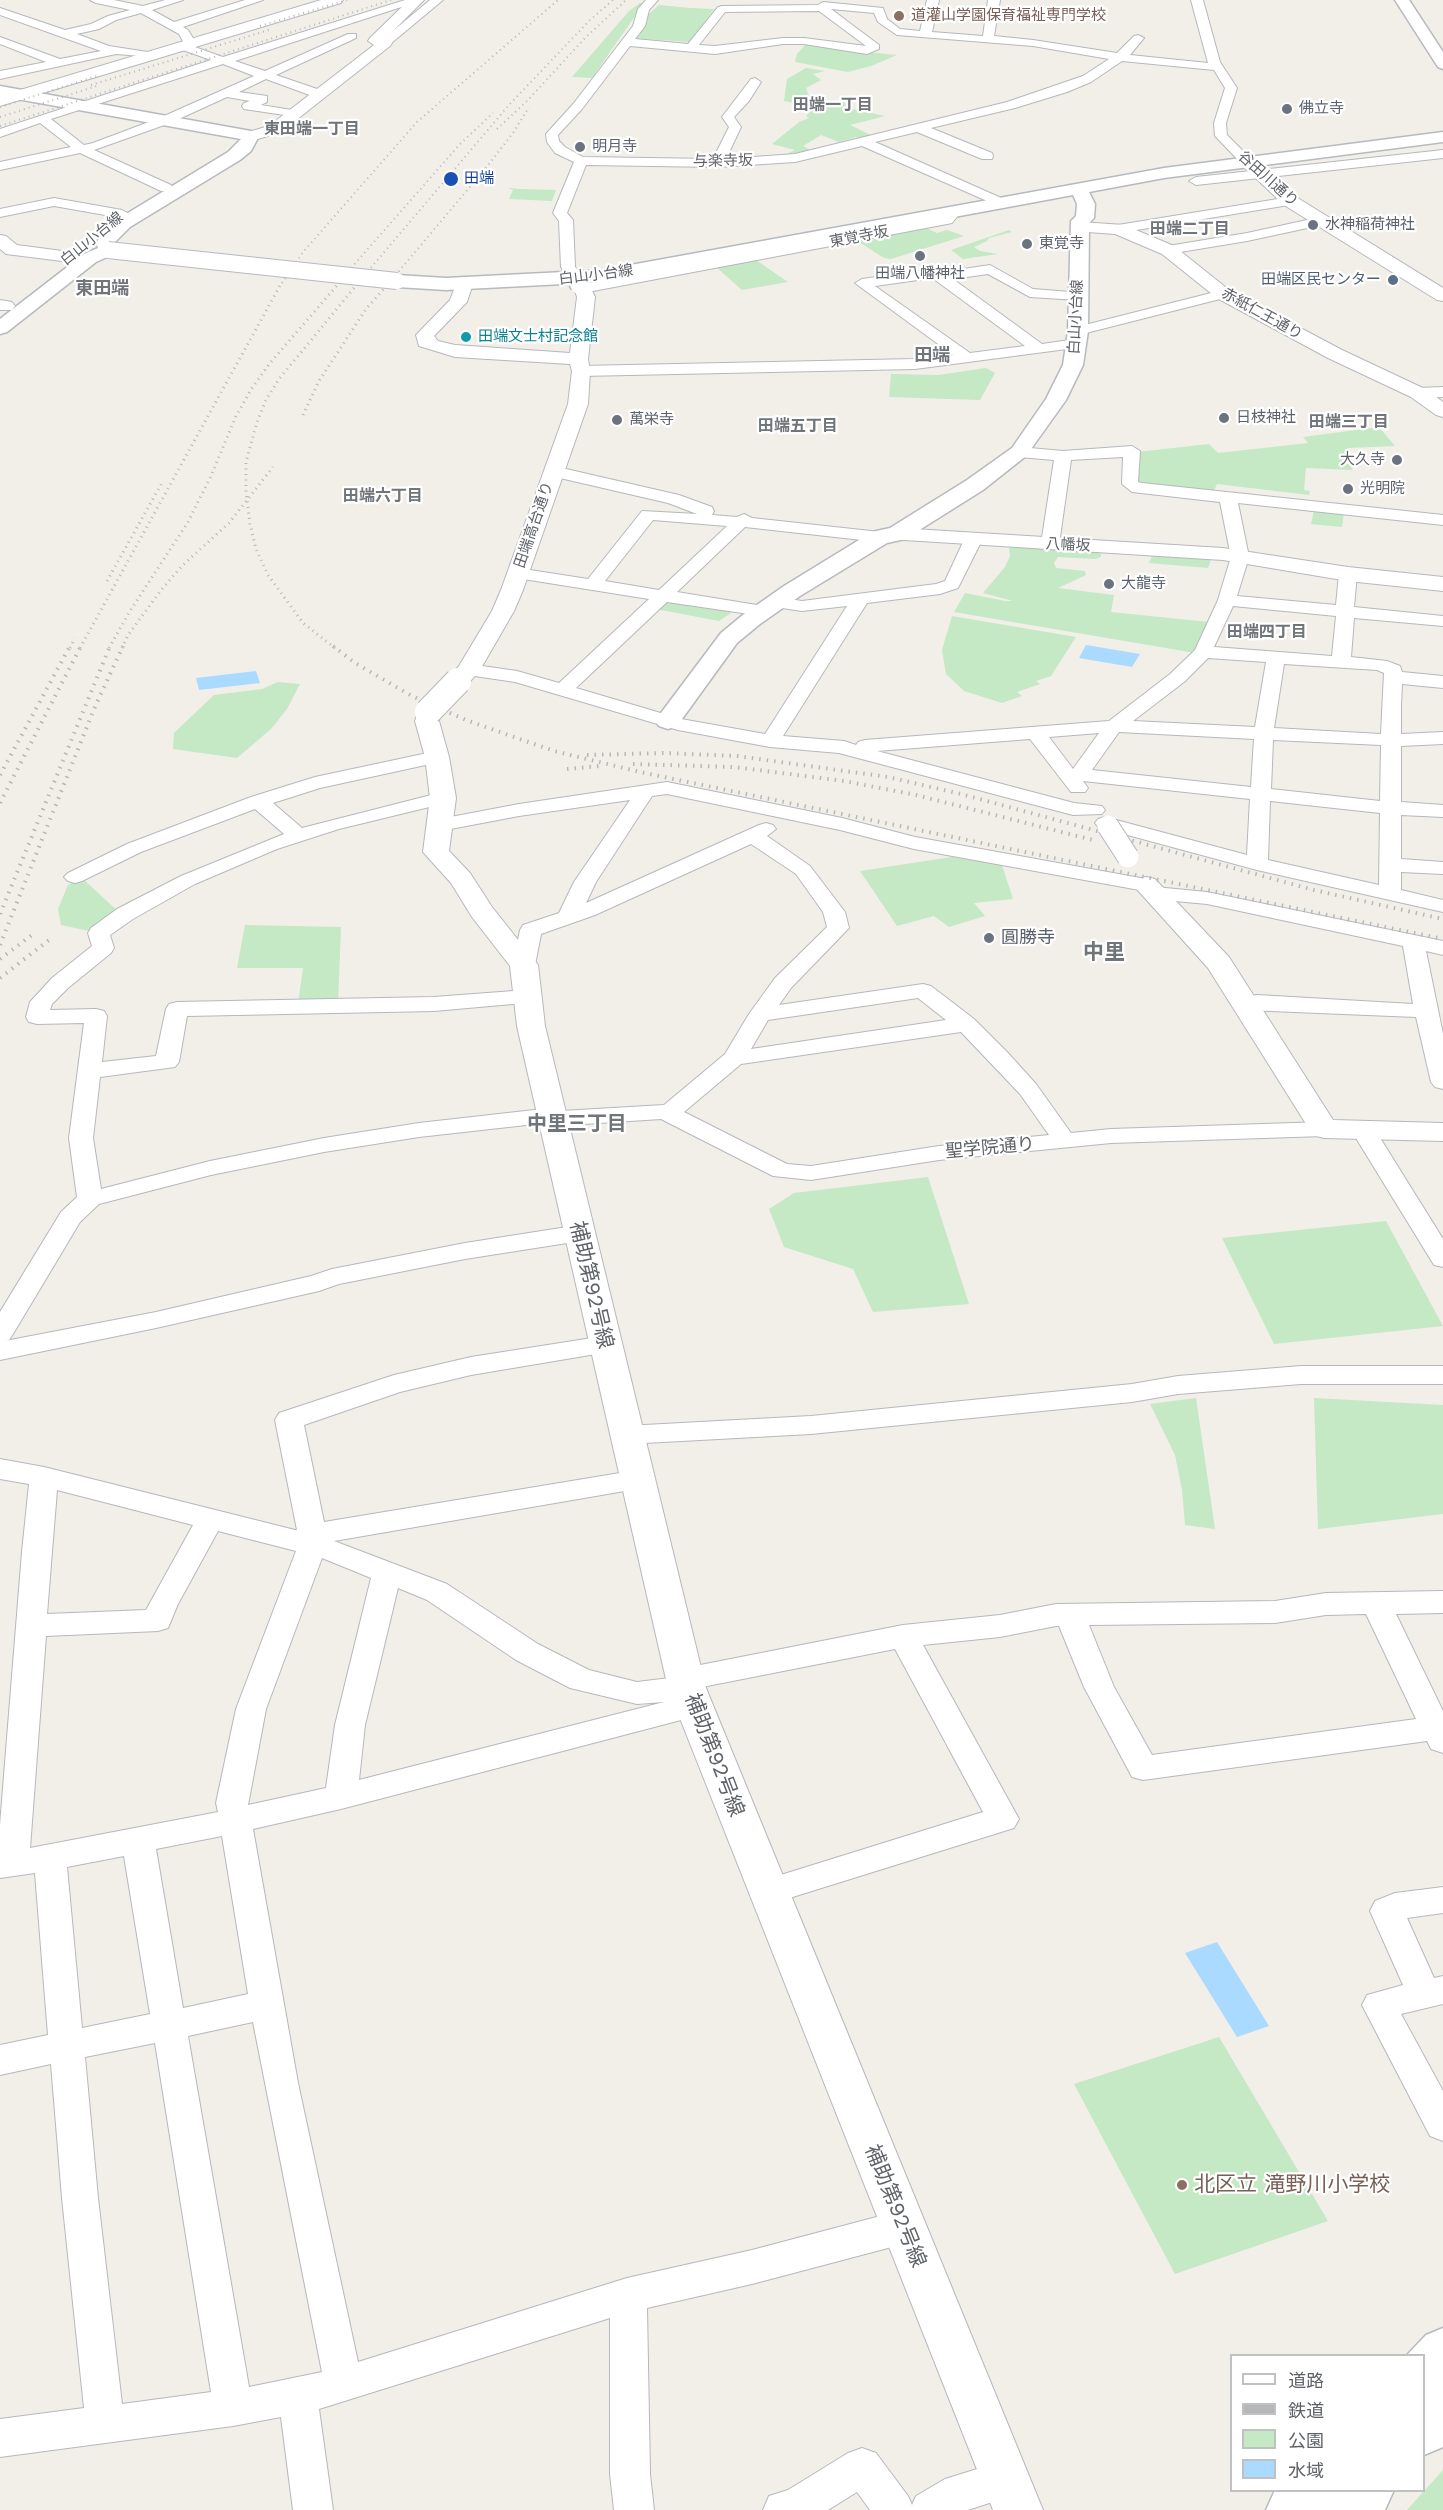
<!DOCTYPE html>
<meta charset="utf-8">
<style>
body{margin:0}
#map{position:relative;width:1443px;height:2510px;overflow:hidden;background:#f1efe8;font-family:"Work Sans","Noto Sans JP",sans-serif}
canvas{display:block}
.legend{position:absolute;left:1230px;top:2354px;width:195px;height:138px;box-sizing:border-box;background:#fff;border:2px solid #bfc1c3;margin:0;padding:8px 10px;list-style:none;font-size:18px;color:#5f6368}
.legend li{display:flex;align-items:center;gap:12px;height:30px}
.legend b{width:30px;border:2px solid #bfc1c3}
</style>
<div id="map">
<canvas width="1443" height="2510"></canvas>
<ul class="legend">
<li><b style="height:8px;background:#fff"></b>道路</li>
<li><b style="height:8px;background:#b6b7b8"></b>鉄道</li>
<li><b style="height:16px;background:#c5e8c5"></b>公園</li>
<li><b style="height:16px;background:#aadaff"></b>水域</li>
</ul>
</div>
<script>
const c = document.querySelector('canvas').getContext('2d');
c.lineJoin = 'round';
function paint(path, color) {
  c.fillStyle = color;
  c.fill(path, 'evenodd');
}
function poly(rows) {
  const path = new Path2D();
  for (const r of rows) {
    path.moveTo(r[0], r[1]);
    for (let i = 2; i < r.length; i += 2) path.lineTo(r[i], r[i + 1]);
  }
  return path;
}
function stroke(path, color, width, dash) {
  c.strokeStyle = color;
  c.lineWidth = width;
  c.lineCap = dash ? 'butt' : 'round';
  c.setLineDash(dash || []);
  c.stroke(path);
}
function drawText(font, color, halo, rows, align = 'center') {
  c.font = font + ' "Work Sans","Noto Sans JP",sans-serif';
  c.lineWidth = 4.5;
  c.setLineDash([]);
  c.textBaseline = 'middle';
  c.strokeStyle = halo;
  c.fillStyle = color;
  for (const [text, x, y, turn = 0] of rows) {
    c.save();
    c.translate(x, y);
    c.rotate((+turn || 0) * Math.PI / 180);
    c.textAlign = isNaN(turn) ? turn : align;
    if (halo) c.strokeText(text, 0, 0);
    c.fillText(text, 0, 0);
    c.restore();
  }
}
const green = poly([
 [640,3,644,3,592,78,572,77,629,11],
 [659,5,691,8,714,9,689,42,632,38,645,26,649,14],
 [806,44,844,50,897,55,871,66,848,72,795,62,797,54],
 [806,68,825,71,813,74,821,80,806,88,808,94,817,101,839,101,847,104,843,107,885,116,850,125,873,136,862,139,856,137,839,142,821,135,803,146,814,152,777,159,795,150,772,144,799,122,809,118,806,116,814,107,784,101,787,79],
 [508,188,521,189,556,190,552,201,509,199,513,190],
 [924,227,937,233,947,230,964,236,891,259,884,258,856,240],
 [1009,230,1012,232,989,238,987,241,974,247,980,251,998,254,963,259,951,250],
 [756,260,788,282,742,290,716,267],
 [986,368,995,373,980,400,889,397,891,374,938,375],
 [1379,427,1395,446,1348,448,1352,470,1306,468,1304,490,1310,491,1309,495,1217,484,1213,493,1134,482,1137,452,1209,444,1218,453,1308,443,1303,437],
 [1314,510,1344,513,1342,527,1311,524],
 [1013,546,1094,551,1101,554,1101,557,1095,559,1058,557,1054,563,1056,568,1085,571,1086,575,1058,588,1114,595,1111,612,1209,622,1195,653,954,612,965,593,1005,601,1013,601,983,593,1005,567,1010,556,1009,548],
 [1152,555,1211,559,1208,568,1149,563],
 [675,599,728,609,731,613,719,621,656,609,662,602],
 [952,616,1076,637,1051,676,1036,681,1040,684,1017,692,1022,696,1002,703,964,691,946,674,942,650],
 [278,682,300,684,287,709,271,729,237,758,173,749,174,733,214,695,262,689],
 [952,857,1002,865,1013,899,974,903,985,916,949,927,934,916,897,926,860,871],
 [82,878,121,914,94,932,61,925,58,909,68,885],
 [245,925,341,927,338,1003,298,1004,303,968,237,968],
 [928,1177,969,1304,873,1312,853,1269,784,1247,769,1209,794,1193],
 [1386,1221,1443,1326,1274,1344,1222,1238],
 [1196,1398,1215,1529,1185,1525,1182,1490,1175,1455,1150,1404],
 [1314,1398,1443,1405,1443,1514,1318,1529],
 [1219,2037,1328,2221,1175,2274,1074,2084],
 [1443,2470,1443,2510,1407,2510]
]);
const water = poly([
 [1086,645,1140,654,1132,667,1079,658],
 [256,671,260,683,199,690,196,678],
 [1217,1942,1269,2026,1237,2037,1185,1953]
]);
const minor = poly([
 [90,0,114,0,143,6,165,0,183,0,152,10,174,22,245,0,263,0,183,27,188,30,196,43,192,46,223,57,405,0,423,0,235,61,265,71,348,34,356,34,356,38,276,75,323,91,323,97,315,97,266,79,239,92,267,96,267,102,261,105,298,111,300,114,298,117,244,109,242,106,244,103,250,101,227,97,170,123,94,150,171,185,173,188,171,191,161,191,80,153,0,170,0,162,71,147,40,123,0,137,0,129,211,60,177,48,177,44,184,43,179,34,141,13,116,20,99,29,77,34,109,46,154,53,154,57,116,54,0,79,0,71,46,62,0,44,0,37,60,59,101,51,0,15,0,8,65,30,91,24,108,16,130,10,96,3,90,0],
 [223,64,254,76,162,117,93,143,84,145,51,119,223,64],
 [430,0,443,0,389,45,381,45,381,41,430,0],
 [646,0,658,0,649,10,645,26,635,39,688,44,718,7,722,6,818,5,823,2,883,8,887,19,900,29,920,31,927,0,939,0,932,32,983,36,988,0,1000,0,994,36,1033,40,1117,53,1134,36,1138,35,1144,38,1130,55,1208,63,1191,0,1203,0,1220,62,1237,88,1226,123,1227,135,1254,162,1248,166,1243,165,1215,136,1214,123,1225,88,1214,70,1122,61,1091,82,1067,92,1015,108,931,128,992,153,993,156,992,159,982,159,917,132,875,142,1008,201,1010,204,1003,208,862,146,795,162,717,167,586,165,567,213,573,220,575,267,579,273,572,277,567,276,561,267,559,221,553,213,574,162,555,153,547,142,546,134,574,103,633,26,638,9,646,0],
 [831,9,874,13,878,22,897,35,1033,46,1109,59,1083,76,1007,102,795,154,726,159,741,127,734,117,749,101,761,82,755,78,751,79,722,117,729,127,713,159,583,157,565,147,559,141,558,135,582,109,630,46,715,54,783,44,804,44,867,54,879,49,879,45,831,9],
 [819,11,866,46,804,38,783,38,715,46,699,45,725,12,819,11],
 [1443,150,1443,158,1196,185,1189,181,1196,177,1443,150],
 [1290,197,1295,198,1297,201,1295,204,1118,233,1111,229,1118,225,1290,197],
 [54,198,122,210,129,214,122,218,54,206,0,217,0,209,54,198],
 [953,209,960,213,952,223,947,224,593,291,574,289,572,286,579,282,593,283,942,217,948,210,953,209],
 [1321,217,1326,218,1328,221,1326,224,1247,241,1168,254,1161,250,1168,246,1247,233,1321,217],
 [990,265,1033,289,1083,293,1085,296,1078,300,1030,297,988,274,953,279,1042,344,1077,339,1082,341,1085,344,1082,347,915,369,581,376,573,371,581,366,915,359,953,355,855,283,862,279,935,269,943,272,990,265],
 [932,278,935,280,1025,346,970,353,875,286,932,278],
 [1223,290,1230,294,1228,297,1078,335,1071,331,1073,328,1223,290],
 [1443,387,1443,397,1418,398,1410,393,1418,388,1443,387],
 [1132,446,1140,451,1138,482,1142,483,1443,515,1443,525,1238,503,1249,557,1237,596,1336,605,1339,574,1342,570,1348,569,1354,570,1357,574,1354,607,1443,616,1443,626,1354,618,1351,657,1387,661,1400,666,1402,672,1443,676,1443,688,1402,684,1401,705,1401,734,1443,732,1443,744,1401,746,1401,802,1443,805,1443,817,1401,815,1401,859,1443,862,1443,874,1401,872,1401,890,1443,900,1443,912,1257,870,1098,827,1095,823,1098,819,1105,817,1247,855,1250,799,1083,781,1088,788,1085,792,1071,792,1030,739,877,751,1074,803,1102,806,1105,810,1102,814,1073,815,839,753,770,747,678,730,515,682,461,674,459,670,461,666,468,664,517,671,559,683,649,599,517,578,511,577,508,573,511,569,517,568,588,579,642,511,697,514,668,503,547,475,545,471,547,467,553,466,679,495,712,507,714,511,712,515,737,517,744,514,752,518,880,532,886,533,889,537,886,541,880,542,745,527,677,592,763,606,769,607,772,611,769,615,763,616,667,602,576,688,681,719,765,734,847,606,802,611,769,606,766,602,769,598,775,597,802,601,936,584,945,581,964,540,967,536,973,535,979,536,982,540,958,588,940,594,867,603,783,736,844,741,856,745,858,742,865,740,1109,721,1170,674,1195,650,1218,600,1231,557,1220,502,1132,492,1122,484,1123,457,1071,460,1059,544,1056,548,1050,549,1044,548,1041,544,1054,460,1019,457,1011,452,1019,447,1063,451,1132,446],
 [653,520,727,526,659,590,605,581,653,520],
 [1233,606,1336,616,1332,656,1214,647,1233,606],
 [1208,658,1266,662,1255,727,1133,721,1184,682,1208,658],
 [1284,664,1377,670,1384,673,1381,734,1274,728,1284,664],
 [1119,732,1254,739,1251,787,1092,770,1119,732],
 [1099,733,1073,769,1049,737,1099,733],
 [1273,740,1381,745,1380,801,1271,789,1273,740],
 [1270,801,1380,813,1379,885,1268,860,1270,801],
 [437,751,444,753,447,757,444,761,320,788,273,803,302,828,443,792,450,794,453,798,450,802,339,829,277,849,195,884,133,919,110,935,114,948,111,953,68,988,52,1004,50,1010,96,1009,104,1011,107,1016,102,1062,156,1056,166,1009,169,1004,177,1002,434,997,527,990,535,992,538,997,535,1002,434,1011,187,1016,179,1062,175,1067,100,1077,93,1138,101,1189,210,1161,324,1138,419,1123,552,1108,561,1111,664,1105,725,1054,749,1014,775,978,827,927,823,912,796,874,751,844,595,915,541,934,535,965,532,970,524,972,516,970,513,965,520,930,523,925,559,913,574,882,630,800,519,816,440,831,433,829,430,825,433,821,440,819,519,804,667,782,842,818,915,837,1146,879,1154,880,1155,887,1207,892,1443,941,1443,955,1426,951,1443,1034,1443,1089,1435,1087,1431,1082,1416,1017,1246,1010,1238,1008,1235,1003,1238,998,1257,995,1413,1004,1403,946,1207,904,1154,899,1146,898,1145,891,914,849,840,830,667,794,652,796,596,882,586,903,759,825,766,823,773,825,776,829,767,836,810,866,845,912,849,928,791,988,779,1005,923,984,931,986,974,1019,1008,1053,1036,1084,1071,1133,1111,1129,1324,1122,1333,1124,1336,1129,1333,1134,1324,1136,1111,1143,939,1160,811,1180,773,1176,661,1119,553,1126,544,1123,419,1137,324,1152,211,1175,99,1204,80,1222,13,1334,9,1340,5,1341,156,1312,311,1276,332,1269,465,1243,580,1225,589,1227,593,1233,589,1239,580,1241,465,1259,339,1284,319,1291,156,1328,0,1360,0,1312,61,1212,77,1197,69,1138,84,1023,37,1024,29,1022,26,1017,30,1002,52,978,92,946,88,933,91,928,117,909,181,876,284,834,255,809,141,852,82,881,75,883,68,881,64,877,68,873,127,844,251,797,315,777,437,751],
 [918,998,946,1020,751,1049,768,1020,918,998],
 [961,1032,1020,1094,1049,1135,939,1146,811,1166,787,1164,684,1112,741,1064,961,1032],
 [1363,1123,1372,1125,1443,1239,1443,1267,1434,1265,1351,1130,1354,1125,1363,1123],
 [605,1336,614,1339,618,1345,614,1351,471,1375,400,1392,304,1425,324,1522,638,1470,648,1473,652,1480,648,1487,334,1541,447,1584,538,1644,589,1670,637,1682,670,1678,674,1671,685,1668,903,1625,1000,1615,1056,1604,1275,1601,1326,1593,1443,1591,1443,1613,1396,1614,1443,1711,1443,1753,1431,1749,1427,1741,1143,1780,1132,1777,1084,1687,1059,1626,1056,1626,1000,1637,923,1645,1019,1819,1014,1828,767,1905,755,1901,751,1892,755,1883,983,1812,895,1649,702,1687,698,1696,704,1698,708,1706,704,1714,341,1809,253,1829,298,2083,358,2362,627,2278,752,2250,903,2210,916,2215,921,2227,916,2239,903,2244,752,2284,647,2308,650,2474,654,2510,614,2510,610,2474,610,2318,319,2409,333,2510,293,2510,281,2417,233,2426,0,2457,0,2419,84,2408,62,2198,51,2064,0,2075,0,2045,48,2035,35,1873,0,1878,0,1825,22,1552,29,1484,0,1479,0,1459,44,1467,295,1530,297,1530,275,1420,279,1413,394,1375,471,1357,605,1336],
 [57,1490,193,1525,146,1610,47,1614,57,1490],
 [218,1531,296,1551,236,1709,216,1803,218,1812,30,1848,46,1636,158,1631,168,1628,178,1604,218,1531],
 [322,1558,371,1578,335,1725,326,1788,248,1805,266,1709,322,1558],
 [398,1588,427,1600,516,1660,570,1688,637,1704,664,1702,359,1780,365,1725,398,1588],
 [1366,1614,1416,1719,1152,1755,1114,1687,1089,1625,1275,1623,1326,1615,1366,1614],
 [222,1836,248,1994,183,2008,156,1849,222,1836],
 [124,1856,150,2014,82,2028,67,1867,124,1856],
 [253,2022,322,2372,249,2387,188,2036,253,2022],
 [155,2043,211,2392,122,2404,98,2198,85,2057,155,2043],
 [1301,1366,1443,1366,1443,1384,1301,1384,1178,1394,1132,1402,811,1434,626,1444,616,1442,612,1435,616,1428,626,1426,811,1416,1132,1384,1178,1376,1301,1366],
 [1443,1887,1443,1913,1407,1918,1434,1978,1443,1976,1443,2004,1401,2014,1443,2091,1443,2141,1430,2136,1362,2005,1367,1995,1403,1985,1370,1911,1375,1901,1395,1893,1443,1887],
 [862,2448,876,2453,908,2496,912,2505,916,2496,945,2479,1006,2460,1020,2465,1026,2479,1020,2493,968,2510,870,2510,857,2492,828,2510,763,2510,769,2496,788,2490,848,2453,862,2448]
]);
const tertiary = poly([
 [321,0,343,0,341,3,0,106,0,96,321,0],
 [409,0,424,0,385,39,392,43,390,46,281,132,251,141,245,139,243,136,245,133,269,126,374,45,368,41,370,38,409,0],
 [1248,157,1254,159,1296,197,1443,288,1443,301,1437,300,1284,205,1242,165,1240,162,1248,157],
 [1080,222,1124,225,1174,246,1229,290,1342,350,1425,389,1443,402,1443,417,1436,415,1411,397,1328,358,1217,298,1162,254,1115,234,1074,231,1072,227,1074,223,1080,222],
 [0,235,6,236,17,245,70,252,76,253,79,257,76,261,70,262,6,254,0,249,0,235],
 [464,278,470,279,473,283,467,302,434,336,438,341,455,345,570,353,577,297,574,288,577,284,589,284,595,297,588,359,590,371,588,404,523,590,514,611,480,670,466,686,458,688,450,686,446,681,459,666,492,611,501,590,568,404,572,371,570,364,455,357,419,346,416,335,450,300,458,279,464,278],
 [0,300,12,302,15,306,12,310,0,310,0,300],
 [897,528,1223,548,1348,567,1443,577,1443,591,1348,581,1223,560,889,539,886,534,889,529,897,528],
 [428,705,436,707,440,712,439,721,449,757,456,798,449,851,470,873,492,907,538,965,545,1026,706,1688,1043,2510,993,2510,668,1688,517,1026,510,966,472,917,451,883,423,852,430,798,425,757,415,721,420,707,428,705],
 [1146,877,1155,879,1229,957,1333,1120,1443,1123,1443,1141,1324,1138,1313,1135,1208,968,1133,885,1137,879,1146,877]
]);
const secondary = poly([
 [1395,0,1409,0,1443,52,1443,69,1438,67,1395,0],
 [0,86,251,131,259,136,251,151,240,160,130,227,114,243,117,250,114,254,96,262,7,332,0,334,0,319,84,254,98,248,96,243,99,239,118,219,228,152,241,139,0,96,0,86],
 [1443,132,1443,142,1164,178,1089,192,1095,204,1094,218,1089,223,1088,331,1083,365,1066,400,1026,456,983,490,905,539,887,543,800,596,760,624,737,643,677,726,668,729,659,726,655,721,721,633,744,614,784,586,872,532,890,528,967,480,1012,448,1046,399,1063,365,1068,331,1071,221,1076,216,1077,204,1073,195,603,282,446,290,397,287,390,285,388,281,390,277,397,275,446,278,603,270,1164,168,1443,132],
 [1443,2328,1443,2447,1424,2455,1424,2356,1406,2356,1426,2335,1443,2328],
 [1275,2490,1394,2490,1385,2510,1266,2510,1275,2490]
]);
const railFar2 = poly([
 [260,26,347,0],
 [91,85,272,29],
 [0,107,100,75],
 [0,117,100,85],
 [0,126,391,0],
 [497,129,527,101,585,38,626,0],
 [282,283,304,251,417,122,558,0],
 [338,283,460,144,493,113],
 [358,283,509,105,589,21,613,0],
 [389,283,485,169,513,133,529,107]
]);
const railFar1 = poly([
 [303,415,319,381,366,309,390,282],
 [107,581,163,481],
 [70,648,75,638],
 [80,648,282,282],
 [109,648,130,611,188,522,211,476,236,416,252,388,270,363,340,282],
 [122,648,128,635,162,589,182,566,229,523,273,467],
 [335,648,303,623,268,575,256,549,250,524,246,492,246,462,257,422,266,400,279,379,359,282]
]);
const rail = poly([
 [333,646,355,663,412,696,466,720,554,751,640,772,1443,939],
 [587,755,664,753,737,756,888,777,961,794,1314,890,1443,919],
 [633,764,734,767,844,781,916,795,1093,840],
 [567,769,600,766],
 [0,775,70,646],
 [0,803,81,646],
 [0,914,110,646],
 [0,945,94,709,123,646],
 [0,959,36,932],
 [0,978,49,940]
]);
const minorBridgeFar2 = poly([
 [572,273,578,283]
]);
const minorBridgeFar1 = poly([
 [577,282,579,286]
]);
const minorBridge = poly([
 [1108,826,1128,857]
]);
const tertiaryBridge = poly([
 [428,712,458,681]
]);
const secondaryBridge = poly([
 [108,250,397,281]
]);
const markers = [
 [899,16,6,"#8d6e63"],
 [1287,109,6,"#6b7280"],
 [580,147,6,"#6b7280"],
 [451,179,8,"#1a4fb4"],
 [1313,225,6,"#6b7280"],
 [1027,244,6,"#6b7280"],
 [920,256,6,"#6b7280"],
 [1393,280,6,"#5c6f8a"],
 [466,337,6,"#0f9aa8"],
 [1224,418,6,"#6b7280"],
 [617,420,6,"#6b7280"],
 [1397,460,6,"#6b7280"],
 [1348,489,6,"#6b7280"],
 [1109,584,6,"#6b7280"],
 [989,938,6,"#6b7280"],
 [1182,2185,6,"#8d6e63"]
];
const farEducationnames = [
 ["道灌山学園保育福祉専門学校",911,16]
];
const farWorshipnames = [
 ["佛立寺",1299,109],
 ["明月寺",592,147],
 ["水神稲荷神社",1325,225],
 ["東覚寺",1039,244],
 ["田端八幡神社",920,274,"center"],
 ["日枝神社",1236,418],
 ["萬栄寺",629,420],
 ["大久寺",1385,460,"right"],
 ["光明院",1360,489],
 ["大龍寺",1121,584]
];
const farStreetnames = [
 ["与楽寺坂",723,161,-1],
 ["谷田川通り",1268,179,42],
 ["東覚寺坂",859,237,-11],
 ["白山小台線",92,239,-39],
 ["白山小台線",596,275,-7],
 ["赤紙仁王通り",1262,314,29],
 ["白山小台線",1076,317,-87],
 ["田端高台通り",534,525,-71],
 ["八幡坂",1068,545,3]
];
const farTransitnames = [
 ["田端",464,179]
];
const farServicenames = [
 ["田端区民センター",1381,280]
];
const farCulturenames = [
 ["田端文士村記念館",478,337]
];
const farNeighbourhoodnames = [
 ["田端一丁目",833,105],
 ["東田端一丁目",312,129],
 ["田端二丁目",1190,229],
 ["田端三丁目",1349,422],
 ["田端五丁目",798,426],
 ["田端六丁目",383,496],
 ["田端四丁目",1267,632]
];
const farQuarternames = [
 ["東田端",102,289],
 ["田端",932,356]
];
const worshipNames = [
 ["圓勝寺",1001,938]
];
const streetNames = [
 ["聖学院通り",990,1148,-5]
];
const neighbourhoodNames = [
 ["中里三丁目",577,1124]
];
const quarterNames = [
 ["中里",1104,953]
];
const nearStreetnames = [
 ["補助第92号線",591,1285,77],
 ["補助第92号線",714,1755,69],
 ["補助第92号線",895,2206,68]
];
const nearEducationnames = [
 ["北区立 滝野川小学校",1194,2185]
];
paint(green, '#c5e8c5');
paint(water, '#aadaff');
stroke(minor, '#b5b8bc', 2);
stroke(tertiary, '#b5b8bc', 2);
stroke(secondary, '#b6babf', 3);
paint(minor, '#fff');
paint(tertiary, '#fff');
paint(secondary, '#fff');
stroke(railFar2, '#b6b7b8', 2, [1, 4]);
stroke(railFar1, '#b6b7b8', 3, [1, 4.5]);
stroke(rail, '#b6b7b8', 4, [1.5, 6]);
stroke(minorBridgeFar2, '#b5b8bc', 14, []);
stroke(minorBridgeFar1, '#b5b8bc', 19, []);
stroke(minorBridge, '#b5b8bc', 23, []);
stroke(tertiaryBridge, '#b5b8bc', 28, []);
stroke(secondaryBridge, '#b6babf', 18, []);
stroke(minorBridgeFar2, '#fff', 13);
stroke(minorBridgeFar1, '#fff', 16);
stroke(minorBridge, '#fff', 21);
stroke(tertiaryBridge, '#fff', 26);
stroke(secondaryBridge, '#fff', 16);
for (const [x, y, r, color] of markers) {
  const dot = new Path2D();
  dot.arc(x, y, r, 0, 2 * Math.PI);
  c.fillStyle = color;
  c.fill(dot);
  stroke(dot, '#fff', 2);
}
drawText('15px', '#785e54', '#fff', farEducationnames, 'left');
drawText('15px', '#5b616d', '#fff', farWorshipnames, 'left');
drawText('15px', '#5f6368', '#fff', farStreetnames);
drawText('15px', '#164399', '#fff', farTransitnames, 'left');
drawText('15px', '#4e5e75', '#fff', farServicenames, 'right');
drawText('15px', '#0d838f', '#fff', farCulturenames, 'left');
drawText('bold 16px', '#70757a', '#fff', farNeighbourhoodnames);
drawText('bold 18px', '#70757a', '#fff', farQuarternames);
drawText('18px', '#5b616d', '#fff', worshipNames, 'left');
drawText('18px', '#5f6368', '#fff', streetNames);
drawText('bold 20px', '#70757a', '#fff', neighbourhoodNames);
drawText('bold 21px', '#70757a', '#fff', quarterNames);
drawText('21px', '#5f6368', '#fff', nearStreetnames);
drawText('21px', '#785e54', '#fff', nearEducationnames, 'left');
</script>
